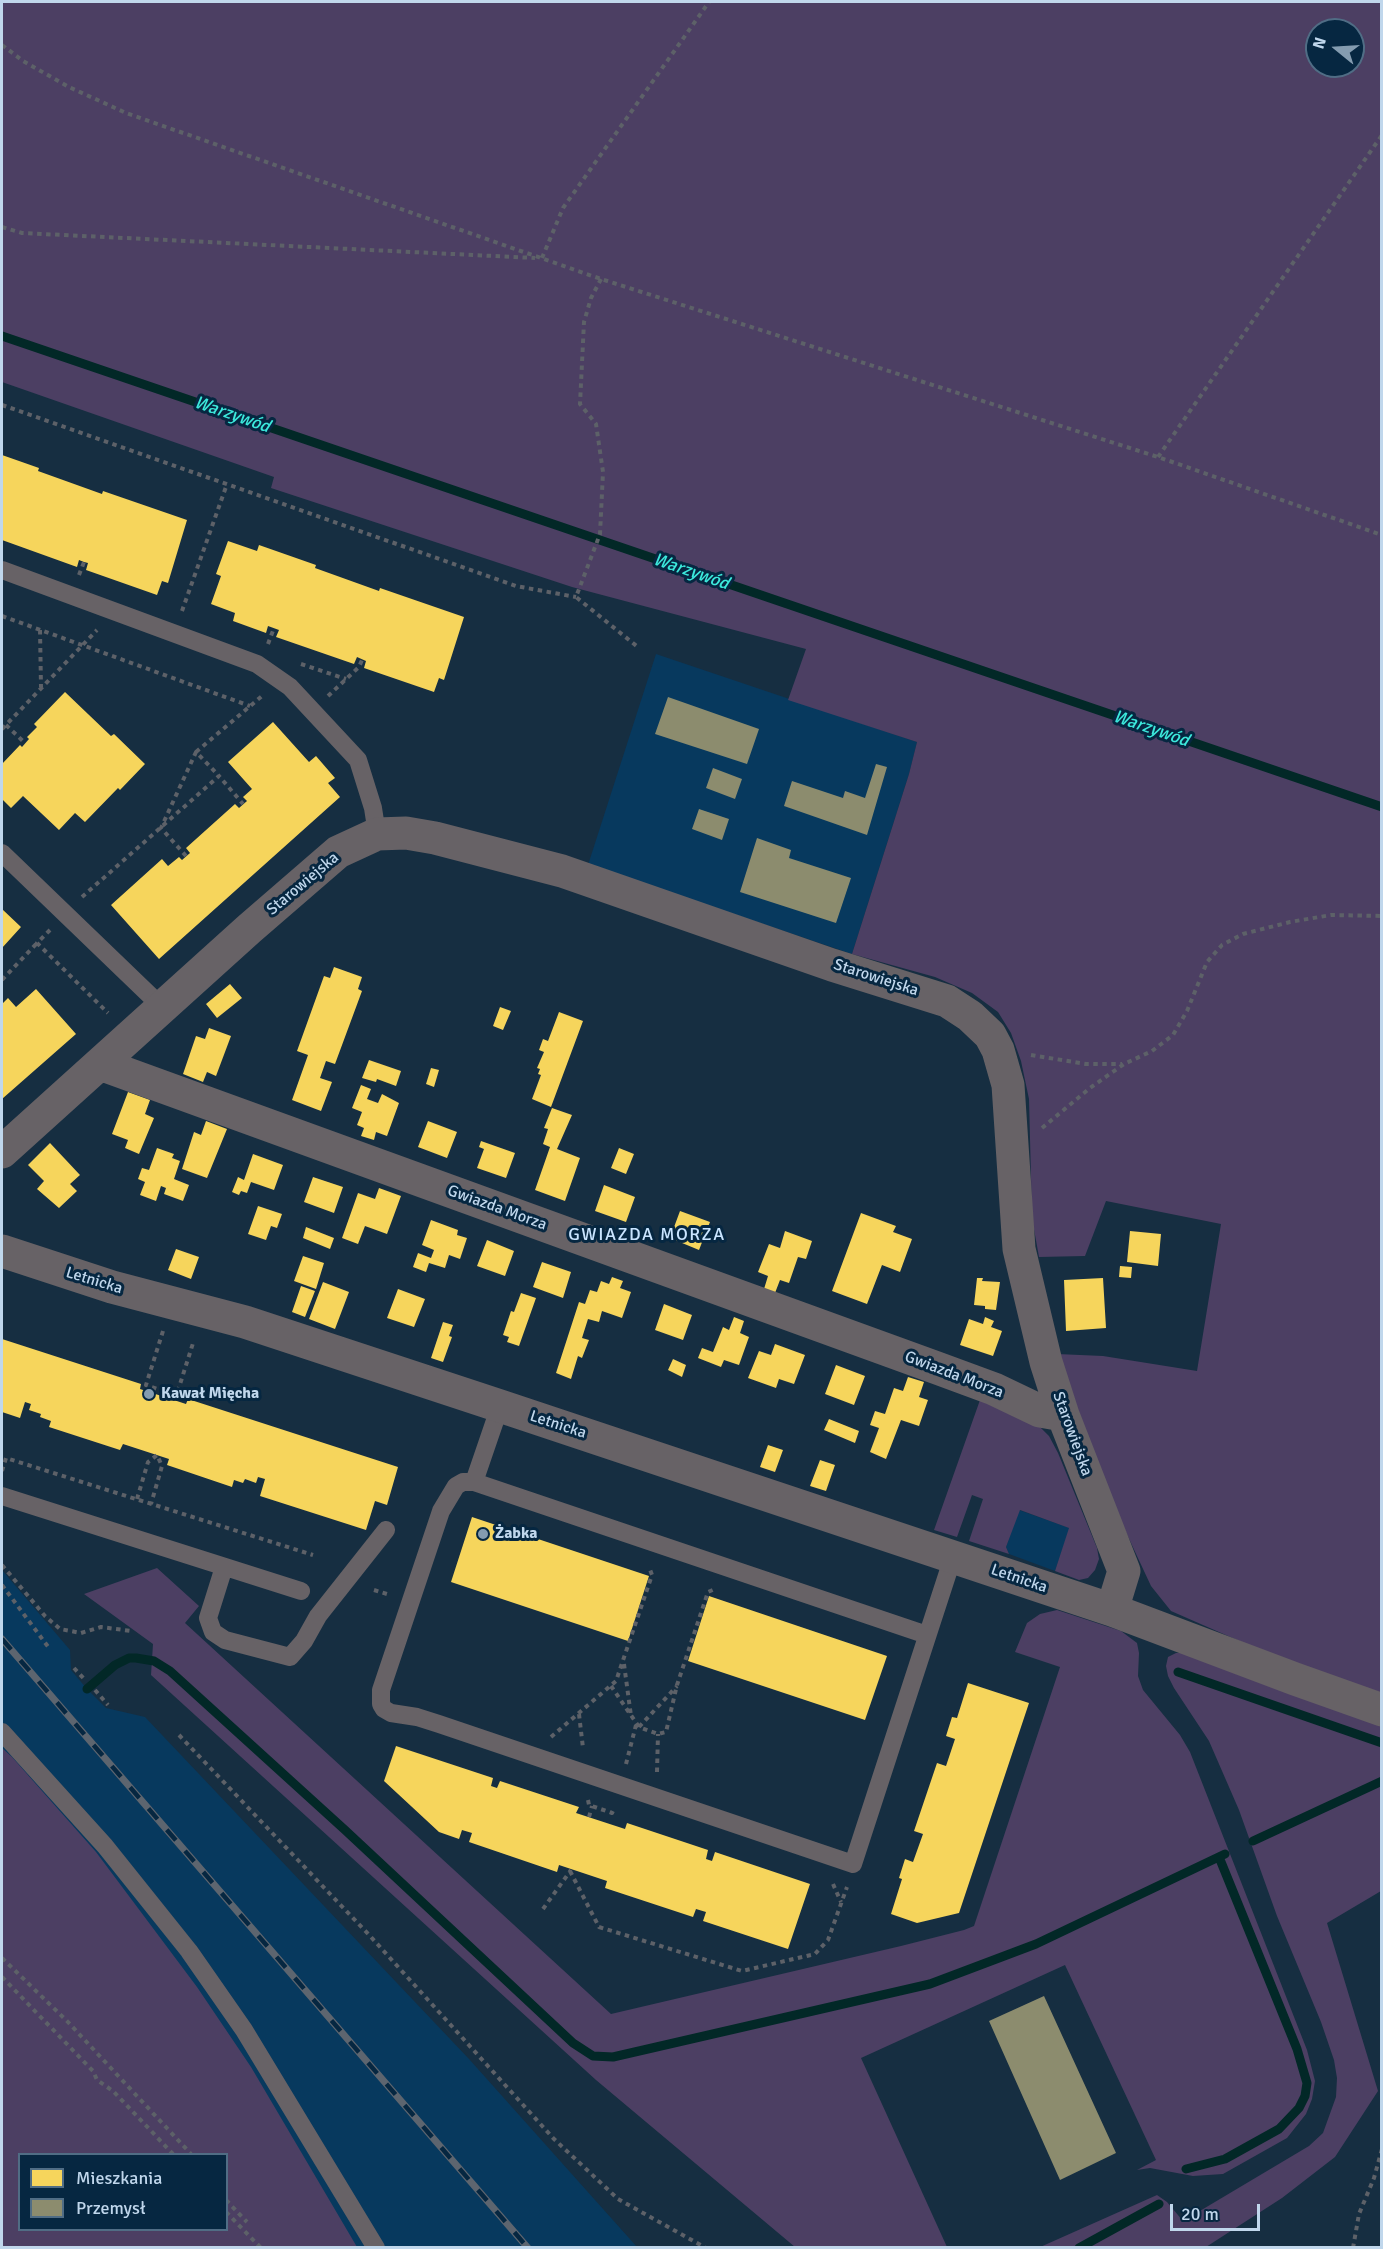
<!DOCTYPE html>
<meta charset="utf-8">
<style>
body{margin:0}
#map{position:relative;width:1383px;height:2249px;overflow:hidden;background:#162e41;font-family:Signika,sans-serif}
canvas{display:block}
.frame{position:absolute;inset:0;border:3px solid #c0d7ec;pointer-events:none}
.legend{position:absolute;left:18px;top:2153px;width:210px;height:78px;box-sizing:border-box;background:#062741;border:2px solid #506d85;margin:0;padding:8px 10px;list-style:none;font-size:18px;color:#c0d7ec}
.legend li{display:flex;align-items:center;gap:12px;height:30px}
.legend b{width:30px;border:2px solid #506d85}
.north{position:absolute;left:1305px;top:18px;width:60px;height:60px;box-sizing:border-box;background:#062741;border:2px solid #506d85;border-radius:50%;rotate:288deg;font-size:16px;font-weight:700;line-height:24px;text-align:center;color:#c0d7ec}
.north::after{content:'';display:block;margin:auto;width:21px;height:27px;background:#849cb0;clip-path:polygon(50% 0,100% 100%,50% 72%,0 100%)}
.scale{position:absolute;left:1170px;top:2204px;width:90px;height:27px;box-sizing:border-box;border:3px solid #c0d7ec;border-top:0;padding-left:8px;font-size:18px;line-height:21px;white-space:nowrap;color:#c0d7ec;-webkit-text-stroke:4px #062741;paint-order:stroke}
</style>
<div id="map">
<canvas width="1383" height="2249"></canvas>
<div class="frame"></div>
<ul class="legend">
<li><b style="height:16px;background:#f6d55c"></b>Mieszkania</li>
<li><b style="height:16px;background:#8c8c6e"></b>Przemysł</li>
</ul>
<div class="north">N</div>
<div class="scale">20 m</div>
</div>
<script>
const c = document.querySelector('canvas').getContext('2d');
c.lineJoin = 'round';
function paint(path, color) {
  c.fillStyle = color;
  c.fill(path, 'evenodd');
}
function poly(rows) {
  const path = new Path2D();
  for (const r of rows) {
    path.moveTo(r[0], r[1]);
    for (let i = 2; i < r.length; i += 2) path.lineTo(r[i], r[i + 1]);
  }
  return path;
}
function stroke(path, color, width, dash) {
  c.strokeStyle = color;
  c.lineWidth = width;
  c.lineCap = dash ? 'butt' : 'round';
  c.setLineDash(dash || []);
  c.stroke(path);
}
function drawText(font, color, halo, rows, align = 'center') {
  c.font = font + ' Signika,sans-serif';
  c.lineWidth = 6;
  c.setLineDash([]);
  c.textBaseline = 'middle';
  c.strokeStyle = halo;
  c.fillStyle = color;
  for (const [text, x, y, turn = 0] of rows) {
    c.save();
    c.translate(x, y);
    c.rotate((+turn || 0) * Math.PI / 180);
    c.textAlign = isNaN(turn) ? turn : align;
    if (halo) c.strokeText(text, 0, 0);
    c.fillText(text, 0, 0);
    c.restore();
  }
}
const built = poly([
 [656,654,917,742,909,774,852,954,588,865],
 [1019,1510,1070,1528,1055,1571,1009,1554,1006,1547],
 [2,1570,70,1650,71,1670,87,1689,106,1708,145,1717,469,2059,637,2247,266,2247,226,2154,2,1972]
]);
const green = poly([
 [2,2,1381,2,1381,1693,1260,1650,1171,1611,1151,1586,1137,1556,1090,1454,1057,1354,1103,1356,1197,1371,1221,1224,1106,1201,1085,1256,1039,1257,1032,1218,1029,1099,1021,1061,1011,1033,998,1012,972,993,935,977,852,954,909,774,917,742,788,700,806,649,572,587,271,488,274,477,2,382],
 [1317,30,1353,30,1353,66,1317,66],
 [980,1400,1037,1424,1049,1436,1058,1453,1097,1548,1099,1559,1095,1570,1088,1578,1079,1580,1055,1571,1069,1528,1020,1510,1006,1547,1009,1554,969,1541,983,1499,972,1495,957,1537,934,1530],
 [157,1568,199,1606,185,1623,611,2014,901,1946,964,1930,974,1926,1060,1667,1015,1652,1027,1623,1040,1614,1057,1610,1121,1631,1137,1643,1139,1653,1138,1676,1143,1690,1180,1735,1190,1752,1307,2050,1315,2081,1312,2099,1306,2114,1287,2138,1223,2174,1193,2176,1150,2168,1137,2170,1156,2160,1065,1965,861,2058,947,2247,795,2247,596,2080,151,1675,153,1644,84,1594],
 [1176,1653,1186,1653,1381,1725,1381,1891,1327,1923,1378,2091,1335,2157,1282,2198,1206,2247,1038,2248,1157,2195,1167,2202,1183,2221,1309,2146,1323,2133,1336,2097,1337,2078,1334,2060,1321,2022,1277,1916,1239,1810,1209,1741,1174,1688,1168,1676,1166,1666,1168,1657],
 [2,1748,12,1757,96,1852,197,1987,251,2067,357,2247,2,2247],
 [226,2154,226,2230,20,2230,20,2154]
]);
const homes = poly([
 [2,455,39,468,38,471,102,494,103,491,187,520,168,583,162,581,157,595,86,570,88,563,84,562,79,560,77,567,2,540],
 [228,541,257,551,259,545,316,565,315,568,379,591,380,588,464,617,444,680,439,678,434,692,364,668,366,661,357,657,354,664,276,637,279,630,268,626,266,633,233,621,235,613,211,604,221,576,216,574],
 [65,692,111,736,114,734,145,764,120,790,118,788,85,822,75,813,59,830,23,796,11,808,2,799,2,764,20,745,22,747,29,739,27,737,37,727,34,724],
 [273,722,309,762,316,756,335,778,328,783,340,797,159,959,111,905,162,859,168,866,179,857,182,860,190,853,186,848,235,804,239,808,247,801,243,797,252,789,228,762],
 [2,909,21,927,2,948],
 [334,967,362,977,358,989,362,991,335,1064,326,1061,320,1078,332,1082,321,1111,292,1100,308,1055,297,1051,324,976,330,978],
 [230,984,242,998,217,1018,206,1004],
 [36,989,76,1034,2,1099,2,1004,8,998,16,1007],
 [500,1007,511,1011,503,1030,493,1026],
 [559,1012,583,1021,551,1107,532,1099,541,1075,538,1074,540,1069,537,1068,544,1052,539,1050,543,1039,548,1041],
 [209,1028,231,1036,216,1076,207,1072,203,1082,183,1074,196,1036,205,1039],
 [369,1060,401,1071,396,1086,377,1079,376,1082,362,1078],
 [431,1068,439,1070,434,1087,426,1084],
 [361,1085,371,1089,367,1099,378,1103,382,1094,399,1103,387,1136,376,1132,374,1140,361,1136,364,1128,357,1125,362,1112,352,1108],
 [128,1092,150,1100,145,1114,154,1118,139,1154,125,1148,128,1140,112,1134],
 [552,1108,572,1115,557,1149,580,1158,565,1201,535,1190,550,1147,543,1144,548,1129,544,1128],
 [206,1121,227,1129,207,1178,182,1169,194,1132,201,1135],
 [428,1121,457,1132,447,1158,418,1147],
 [481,1141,515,1153,506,1178,477,1168,484,1149,479,1147],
 [50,1143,80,1175,70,1184,77,1191,59,1208,37,1189,44,1181,28,1165],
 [157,1148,174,1154,172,1158,180,1161,174,1179,189,1185,183,1201,164,1194,166,1188,161,1186,156,1201,140,1195,145,1182,138,1179,142,1168,149,1170],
 [619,1148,634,1154,626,1174,611,1168],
 [253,1154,283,1165,274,1190,251,1182,247,1193,241,1191,239,1195,232,1192,238,1177,244,1180],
 [313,1177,343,1187,334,1213,304,1202],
 [604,1185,635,1197,626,1222,595,1211],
 [379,1188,401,1196,387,1234,365,1226,358,1244,342,1238,358,1193,375,1199],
 [258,1206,282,1214,277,1228,271,1226,266,1240,248,1234],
 [680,1211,710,1222,699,1250,670,1238],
 [861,1213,896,1226,893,1232,912,1239,900,1272,882,1265,867,1304,832,1291],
 [431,1220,458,1230,457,1235,467,1238,460,1259,449,1255,445,1268,429,1263,426,1272,413,1267,418,1253,431,1258,434,1250,422,1245],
 [306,1227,334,1238,330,1249,303,1238],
 [785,1231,812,1241,806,1259,798,1257,789,1283,780,1280,775,1293,764,1289,768,1276,758,1272,769,1244,780,1248],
 [1130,1231,1161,1234,1158,1266,1127,1262],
 [487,1240,514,1251,505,1276,477,1266],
 [176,1249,199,1257,191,1279,168,1270],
 [303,1256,324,1263,316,1289,294,1281],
 [542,1262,571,1272,563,1298,533,1287],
 [1120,1266,1132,1267,1131,1278,1119,1277],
 [612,1277,623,1281,620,1288,631,1292,622,1318,602,1311,599,1322,588,1319,582,1338,589,1340,582,1358,578,1356,571,1379,556,1373,579,1302,585,1304,590,1290,597,1292,601,1281,609,1284],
 [977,1278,983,1278,982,1281,1000,1282,996,1310,985,1309,985,1306,974,1305],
 [1103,1278,1106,1328,1066,1331,1064,1280],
 [323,1282,349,1292,335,1329,309,1319],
 [301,1286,315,1291,305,1317,292,1312],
 [398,1289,425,1299,414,1327,387,1318],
 [521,1293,536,1298,519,1346,507,1342,509,1337,503,1335,511,1311,514,1312],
 [664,1304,692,1315,683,1340,655,1330],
 [734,1317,744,1321,740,1333,749,1337,739,1365,724,1360,721,1367,698,1358,702,1348,713,1352,723,1327,729,1330],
 [985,1317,994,1321,991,1327,1002,1331,993,1356,960,1345,969,1319,983,1324],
 [443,1322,453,1325,449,1336,452,1337,443,1362,431,1358],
 [2,1339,141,1384,140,1389,186,1404,188,1399,398,1467,387,1505,375,1501,366,1530,260,1496,265,1479,258,1477,256,1483,245,1479,243,1483,234,1480,232,1487,167,1465,169,1459,123,1444,120,1450,49,1427,51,1421,40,1417,41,1414,29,1410,31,1404,25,1402,20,1418,2,1412],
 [775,1344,805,1355,794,1384,779,1379,776,1388,748,1378,759,1351,771,1355],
 [673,1359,686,1365,682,1377,668,1370],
 [836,1365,865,1376,854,1405,825,1394],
 [908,1377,924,1382,919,1397,928,1400,919,1426,901,1420,886,1459,870,1452,879,1428,870,1425,875,1411,885,1414,894,1388,903,1391],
 [829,1419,859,1431,855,1443,824,1430],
 [768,1445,783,1450,775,1472,760,1467],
 [820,1460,835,1465,826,1491,810,1486],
 [472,1517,649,1576,628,1641,451,1582],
 [709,1596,887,1656,865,1720,688,1661],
 [968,1683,1029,1703,959,1913,917,1923,891,1914,902,1879,899,1878,905,1859,913,1862,923,1834,914,1831,937,1763,946,1766,955,1739,946,1736,952,1717,957,1718],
 [396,1746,493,1778,491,1786,497,1788,500,1781,579,1807,576,1813,625,1829,627,1823,708,1850,706,1859,712,1861,715,1852,810,1884,788,1949,703,1921,706,1912,696,1909,693,1917,605,1888,607,1881,559,1865,557,1872,469,1842,472,1833,462,1830,459,1839,439,1832,384,1781]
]);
const industry = poly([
 [668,697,759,729,747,764,655,734],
 [876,764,887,767,867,835,784,806,792,781,843,798,845,791,865,798],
 [713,768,742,779,735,799,706,788],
 [699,809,729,819,722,840,692,829],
 [757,838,791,850,789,858,851,878,836,923,740,892],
 [1044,1996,1116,2153,1060,2180,989,2021]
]);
const stream = poly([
 [2,336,1382,807],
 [1178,1672,1382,1743],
 [87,1689,115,1665,129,1658,136,1658,154,1661,170,1671,345,1830,573,2043,593,2056,613,2057,930,1984,1036,1944,1225,1854],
 [1253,1841,1382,1781],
 [1186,2169,1225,2159,1279,2129,1299,2108,1305,2096,1307,2083,1297,2049,1219,1857],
 [1079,2248,1159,2204]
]);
const path = poly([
 [2,45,23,61,69,87,126,113,601,279,1158,457,1382,535],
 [2,227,22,233,535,258],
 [542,258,563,208,709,2],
 [601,279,591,298,584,322,580,404,596,424,603,472,600,534,576,597,639,648],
 [2,405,516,586,576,597],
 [1158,457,1382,135],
 [79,575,84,562],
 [182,611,227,484],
 [2,616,250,706],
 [40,630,41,687],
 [268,644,274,628],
 [301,664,346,679],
 [328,696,359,667,362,660],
 [6,725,25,743],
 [2,729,97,630],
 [196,752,262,696],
 [186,856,161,828,196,752,219,776],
 [82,897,219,776,243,804],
 [50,930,37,943,108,1013],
 [2,980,37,943],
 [1031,1055,1086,1064,1122,1064],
 [1042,1128,1090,1088,1124,1064,1152,1051,1173,1035,1187,1011,1207,962,1222,945,1243,934,1290,922,1331,915,1382,916],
 [163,1331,146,1385,177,1396],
 [175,1400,194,1340],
 [2,1471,6,1458,313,1555],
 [137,1499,148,1462,157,1455,162,1466,151,1504],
 [2,1565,45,1616,60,1629,81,1633,101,1627,131,1631],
 [2,1585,49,1648],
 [374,1590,387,1594],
 [624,1664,631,1716],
 [74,1668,86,1681],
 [611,1686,639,1727,658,1734,666,1732,677,1685,708,1592,715,1589],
 [95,1690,108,1705],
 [579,1714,583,1748],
 [639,1727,677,1686],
 [179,1735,371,1937,554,2139,618,2199,706,2248],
 [551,1737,616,1681,652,1575,649,1567],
 [626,1764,636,1725],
 [657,1772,658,1734],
 [588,1800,589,1805,612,1813,614,1809],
 [589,1817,592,1806],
 [570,1871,599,1927,742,1971,815,1954,828,1940,847,1887],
 [833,1884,841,1902],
 [543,1909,571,1870],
 [2,1958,67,2021,191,2154],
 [2,1977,93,2071,97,2080,113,2091,173,2154],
 [226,2200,247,2222],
 [226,2212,261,2248],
 [1353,2248,1359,2214,1374,2178,1382,2149]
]);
const lane = poly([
 [2,570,257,664,290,687,358,760,373,808,377,834],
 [2,853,162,1007],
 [500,1406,474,1482,927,1635],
 [474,1482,463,1482,456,1486,441,1511,381,1690,381,1704,384,1709,391,1713,417,1717,439,1724,853,1864,953,1557],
 [2,1496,301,1591],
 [224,1567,208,1618,213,1632,225,1640,290,1657,304,1641,318,1616,386,1530],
 [2,1732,105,1846,189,1951,244,2030,376,2248]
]);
const street = poly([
 [100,1064,937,1368,994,1389,1040,1411,1063,1415],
 [2,1152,249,929,338,852,377,834,406,833,435,838,562,871,832,965,947,1001,970,1016,990,1035,998,1050,1008,1085,1019,1249,1046,1362,1063,1415,1124,1571,1112,1610],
 [2,1251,112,1287,245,1322,500,1406,1112,1610,1295,1679,1382,1710]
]);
const rail = poly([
 [2,1639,528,2248]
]);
const markers = [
 [149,1394,6,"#849cb0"],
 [483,1534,6,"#849cb0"]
];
const streetNames = [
 ["Starowiejska",303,884,-40],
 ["Starowiejska",876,978,18],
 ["Gwiazda Morza",497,1208,20],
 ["Letnicka",94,1281,17],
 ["Gwiazda Morza",954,1375,21],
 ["Letnicka",558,1425,18],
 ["Starowiejska",1072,1434,70],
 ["Letnicka",1019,1579,19]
];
const poiNames = [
 ["Kawał Mięcha",161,1394],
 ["Żabka",495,1534]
];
const waterNames = [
 ["Warzywód",232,415,19],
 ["Warzywód",691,572,19],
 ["Warzywód",1151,729,19]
];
const neighbourhoodNames = [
 ["GWIAZDA MORZA",647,1235]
];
paint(built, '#07395e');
paint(green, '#4c3f63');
paint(homes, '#f6d55c');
paint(industry, '#8c8c6e');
stroke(stream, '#022827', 9);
stroke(path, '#5d6168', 4, [4.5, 4.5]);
stroke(lane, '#676266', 18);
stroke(street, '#676266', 33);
stroke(rail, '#5d656f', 7);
stroke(rail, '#062741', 4.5, [14]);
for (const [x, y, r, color] of markers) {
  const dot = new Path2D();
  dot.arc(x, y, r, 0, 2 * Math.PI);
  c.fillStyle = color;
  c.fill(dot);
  stroke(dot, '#062741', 2);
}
drawText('16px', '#c0d7ec', '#062741', streetNames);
drawText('bold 16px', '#c0d7ec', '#062741', poiNames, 'left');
drawText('italic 18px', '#3ce9dc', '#062741', waterNames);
c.letterSpacing = '1.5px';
drawText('18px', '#cae5ff', '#062741', neighbourhoodNames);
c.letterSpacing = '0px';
</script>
